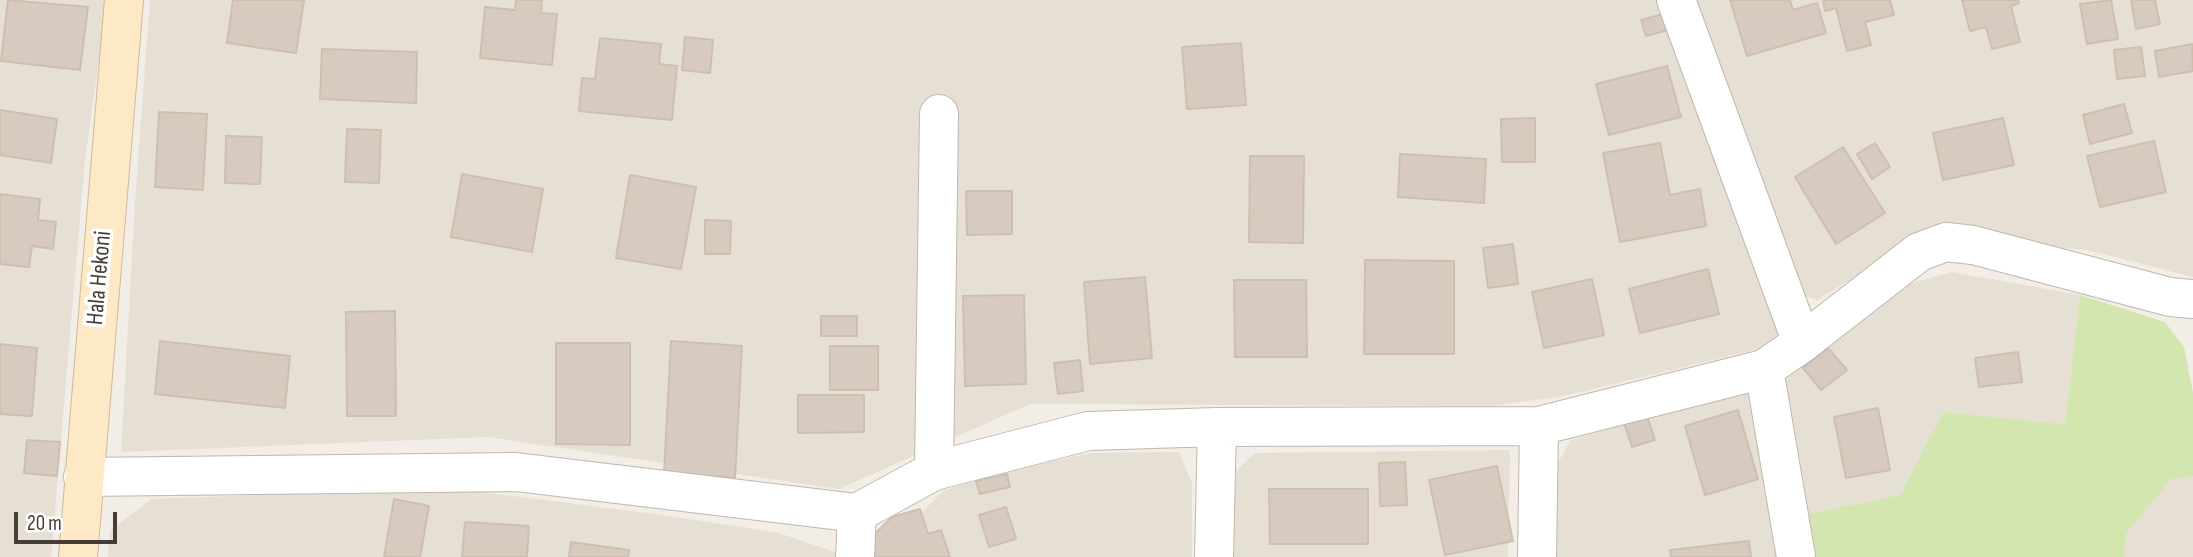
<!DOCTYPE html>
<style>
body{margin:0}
#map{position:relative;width:2193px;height:557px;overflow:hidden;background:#f2ede6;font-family:"Sofia Sans Condensed",sans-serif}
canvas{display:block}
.scale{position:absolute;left:14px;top:512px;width:103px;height:32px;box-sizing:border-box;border:4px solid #453d36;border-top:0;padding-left:9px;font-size:21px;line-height:24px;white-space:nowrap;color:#453d36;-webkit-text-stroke:5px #fff;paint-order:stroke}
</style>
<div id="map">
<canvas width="2193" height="557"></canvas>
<div class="scale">20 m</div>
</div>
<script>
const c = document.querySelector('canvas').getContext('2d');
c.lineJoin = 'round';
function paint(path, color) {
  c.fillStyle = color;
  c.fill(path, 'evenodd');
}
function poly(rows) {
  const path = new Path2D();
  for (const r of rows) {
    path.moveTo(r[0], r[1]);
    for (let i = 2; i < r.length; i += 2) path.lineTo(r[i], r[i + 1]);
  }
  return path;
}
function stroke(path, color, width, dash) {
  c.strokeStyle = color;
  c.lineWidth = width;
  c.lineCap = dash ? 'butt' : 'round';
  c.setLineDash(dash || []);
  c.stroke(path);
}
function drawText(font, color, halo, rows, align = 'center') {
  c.font = font + ' "Sofia Sans Condensed",sans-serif';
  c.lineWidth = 7;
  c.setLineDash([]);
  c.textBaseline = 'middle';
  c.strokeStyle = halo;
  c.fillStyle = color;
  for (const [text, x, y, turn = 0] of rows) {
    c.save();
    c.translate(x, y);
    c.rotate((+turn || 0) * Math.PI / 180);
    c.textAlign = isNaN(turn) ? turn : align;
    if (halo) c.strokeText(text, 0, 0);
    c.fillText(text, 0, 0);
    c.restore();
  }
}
const residential = poly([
 [0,0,107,0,85,160,51,557,0,557],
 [150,0,1665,0,1781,333,1762,348,1564,396,1491,406,1030,404,839,489,487,437,121,452,135,201],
 [1690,0,2193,0,2193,277,2087,250,1943,239,1883,260,1817,300,1792,291],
 [1952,272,2080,295,2065,424,1943,412,1900,495,1797,516,1784,369,1901,286],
 [1747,388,1759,404,1787,557,1555,557,1556,466,1571,440],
 [1510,450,1508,557,1230,557,1232,475,1255,453],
 [1179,452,1192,483,1192,557,878,557,944,490,1014,470,1090,453],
 [2193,476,2193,557,2124,557,2126,534,2171,478],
 [450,488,662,515,779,533,849,557,108,557,110,531,151,499]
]);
const green = poly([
 [2080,295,2165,322,2184,347,2193,393,2193,476,2171,479,2126,534,2124,557,1805,557,1797,516,1900,495,1943,412,2065,424]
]);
const building = poly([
 [8,0,88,7,80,70,1,61,8,0],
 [233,0,304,0,296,53,227,43,233,0],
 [516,0,542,0,541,13,557,14,552,65,480,58,485,7,515,10,516,0],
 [1730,0,1790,0,1793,10,1817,3,1826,33,1747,56,1730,0],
 [1823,0,1890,0,1894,15,1865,22,1871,45,1847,51,1836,8,1825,11,1823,0],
 [1962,0,2018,0,2019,3,2011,6,2020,42,1992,49,1986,27,1970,31,1962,0],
 [2111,0,2118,39,2087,44,2080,4,2111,0],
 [2131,0,2155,0,2160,24,2136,29,2131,0],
 [1667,13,1671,29,1646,36,1641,20,1667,13],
 [685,37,713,40,710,73,682,70,685,37],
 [600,38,661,44,659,64,677,66,672,120,579,111,582,78,595,79,600,38],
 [1241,43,1246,105,1187,109,1182,47,1241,43],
 [2192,44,2193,71,2159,77,2155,51,2192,44],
 [2141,47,2145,76,2117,79,2114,50,2141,47],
 [322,49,417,52,416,103,320,99,322,49],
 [1667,66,1681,117,1609,135,1596,84,1667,66],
 [2124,104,2132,133,2090,144,2083,115,2124,104],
 [0,110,57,119,51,163,0,155,0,110],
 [159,112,207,114,203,190,155,187,159,112],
 [1535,118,1535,162,1502,162,1501,119,1535,118],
 [2003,118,2014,165,1943,180,1933,133,2003,118],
 [347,129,381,130,379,183,345,182,347,129],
 [226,136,262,137,260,184,225,183,226,136],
 [2154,141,2166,192,2100,207,2087,156,2154,141],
 [1660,143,1670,195,1700,189,1706,226,1620,242,1603,153,1660,143],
 [1875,143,1890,167,1872,179,1857,154,1875,143],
 [1843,147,1885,213,1836,244,1795,177,1843,147],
 [1400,154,1486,159,1484,203,1398,197,1400,154],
 [1250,156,1304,156,1303,243,1249,242,1250,156],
 [462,174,543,189,532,252,451,237,462,174],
 [630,175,696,187,681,269,616,258,630,175],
 [966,191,1012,191,1012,234,967,235,966,191],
 [0,194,40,199,38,220,56,222,53,249,32,246,29,267,0,264,0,194],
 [705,220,731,221,730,254,705,254,705,220],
 [1513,244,1518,284,1488,288,1483,248,1513,244],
 [1365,260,1454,261,1454,354,1364,354,1365,260],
 [1708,269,1719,314,1640,333,1629,289,1708,269],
 [1145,277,1152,358,1090,364,1084,282,1145,277],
 [1592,279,1604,335,1544,348,1532,292,1592,279],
 [1234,280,1306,280,1307,357,1235,357,1234,280],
 [1024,295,1026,384,965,386,963,296,1024,295],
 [395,311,396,416,347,416,346,312,395,311],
 [821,316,857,316,857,336,821,336,821,316],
 [160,341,290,356,285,408,155,394,160,341],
 [671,341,742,346,735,478,664,474,671,341],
 [556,343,630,343,630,445,556,444,556,343],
 [0,344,37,348,32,416,0,414,0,344],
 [830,346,878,346,878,390,830,390,830,346],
 [1828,348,1847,370,1821,390,1803,368,1828,348],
 [2018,352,2022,382,1979,387,1975,358,2018,352],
 [1080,360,1083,391,1058,394,1054,363,1080,360],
 [798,395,864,395,864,432,798,433,798,395],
 [1878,408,1890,470,1846,478,1834,417,1878,408],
 [1645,410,1655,440,1632,447,1622,417,1645,410],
 [1738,410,1758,479,1705,495,1685,426,1738,410],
 [27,440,60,442,57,476,24,473,27,440],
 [1405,462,1407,505,1380,506,1379,463,1405,462],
 [1497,466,1513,541,1445,555,1429,480,1497,466],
 [1007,474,1010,487,980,494,976,481,1007,474],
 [1269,489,1368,489,1368,544,1270,544,1269,489],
 [394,499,429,506,420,557,384,557,394,499],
 [1006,507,1016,539,989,547,979,515,1006,507],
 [920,509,928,534,941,530,950,557,872,557,862,547,892,517,920,509],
 [465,522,529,526,527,557,462,557,465,522],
 [1749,541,1751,557,1671,557,1670,550,1749,541],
 [571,542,629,550,628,557,569,557,571,542]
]);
const street = poly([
 [1676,0,1802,343],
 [1764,369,1796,557],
 [934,471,939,114],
 [83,477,516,472,857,513,934,471,1088,431,1217,427,1539,426,1764,369,1802,343,1919,252,1946,242,1973,245,2170,297,2193,299],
 [855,557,857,513],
 [1214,557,1217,427],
 [1537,557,1539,426]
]);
const secondary = poly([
 [78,557,124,0]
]);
const streetNames = [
 ["Hala Hekoni",100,278,-85]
];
paint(residential, '#e6dfd4');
paint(green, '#d3e6b0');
paint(building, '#d7cbbf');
stroke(building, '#cebfaf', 2);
stroke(street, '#c1b7ac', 40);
stroke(secondary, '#d1bb97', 40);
stroke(street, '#fff', 38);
stroke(secondary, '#fde9c6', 38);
drawText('24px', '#453d36', '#fff', streetNames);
</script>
